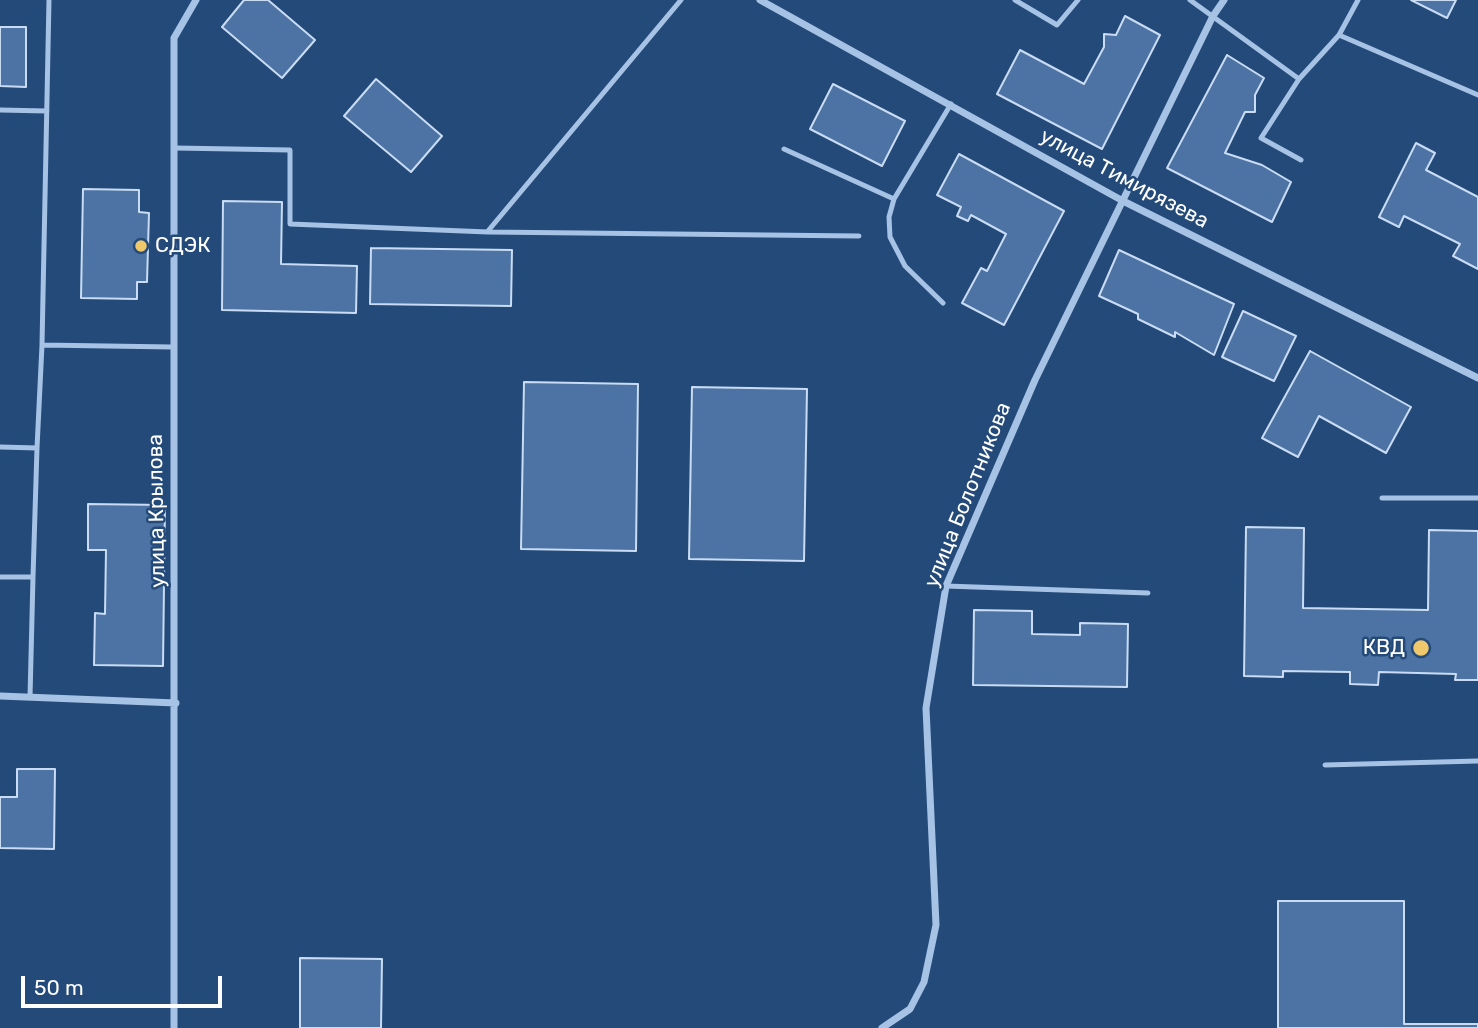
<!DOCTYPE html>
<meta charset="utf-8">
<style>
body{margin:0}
#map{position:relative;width:1478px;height:1028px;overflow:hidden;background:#244a7a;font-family:Rubik,sans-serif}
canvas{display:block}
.scale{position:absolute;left:21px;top:976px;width:201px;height:32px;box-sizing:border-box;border:4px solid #fff;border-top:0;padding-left:9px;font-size:21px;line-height:24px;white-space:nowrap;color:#fff;-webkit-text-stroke:5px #244a7a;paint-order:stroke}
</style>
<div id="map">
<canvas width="1478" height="1028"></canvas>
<div class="scale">50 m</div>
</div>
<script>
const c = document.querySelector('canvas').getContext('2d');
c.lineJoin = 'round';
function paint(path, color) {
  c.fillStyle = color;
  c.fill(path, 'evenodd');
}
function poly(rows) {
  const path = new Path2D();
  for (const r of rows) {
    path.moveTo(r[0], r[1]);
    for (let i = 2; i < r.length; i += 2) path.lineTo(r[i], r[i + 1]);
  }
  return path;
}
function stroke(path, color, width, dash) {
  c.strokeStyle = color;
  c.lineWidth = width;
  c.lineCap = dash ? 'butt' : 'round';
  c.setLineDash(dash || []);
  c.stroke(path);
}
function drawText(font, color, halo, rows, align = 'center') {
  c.font = font + ' Rubik,sans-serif';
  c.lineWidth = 5;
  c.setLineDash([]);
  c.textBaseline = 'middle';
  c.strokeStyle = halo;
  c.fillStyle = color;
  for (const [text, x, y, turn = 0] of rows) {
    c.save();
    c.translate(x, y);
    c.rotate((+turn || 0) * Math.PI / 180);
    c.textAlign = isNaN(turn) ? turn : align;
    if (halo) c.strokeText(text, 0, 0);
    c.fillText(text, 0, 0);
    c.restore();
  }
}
const building = poly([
 [244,0,268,0,315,40,282,78,222,27,244,0],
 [1411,0,1456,0,1447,18,1411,0],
 [1125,16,1160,35,1102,149,997,94,1020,50,1084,84,1104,47,1104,34,1116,35,1125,16],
 [0,27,26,27,26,87,0,86,0,27],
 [1227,55,1264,78,1255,95,1255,112,1245,112,1225,153,1262,165,1291,182,1272,222,1167,168,1227,55],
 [376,79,442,136,411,172,344,116,376,79],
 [833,84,905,121,882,166,810,129,833,84],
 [1416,143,1435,153,1426,170,1478,197,1478,269,1453,256,1460,244,1404,216,1399,227,1379,217,1416,143],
 [959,154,1064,211,1004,325,962,303,981,268,987,271,1006,234,971,215,968,221,957,216,961,207,937,195,959,154],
 [83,189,139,190,139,212,149,213,147,282,137,282,137,299,81,298,83,189],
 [223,201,282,202,281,264,357,266,356,313,222,310,223,201],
 [371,248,512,250,511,306,370,304,371,248],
 [1119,250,1234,304,1214,355,1175,332,1175,337,1138,319,1138,314,1099,296,1119,250],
 [1243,311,1296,336,1274,381,1222,357,1243,311],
 [1310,351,1411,407,1386,453,1319,416,1298,457,1262,438,1310,351],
 [524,382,638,384,636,551,521,549,524,382],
 [692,387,807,389,804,561,689,559,692,387],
 [88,504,165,505,163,666,94,665,95,613,105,614,106,550,88,550,88,504],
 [1246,527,1304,528,1303,608,1428,610,1429,530,1478,531,1478,680,1455,680,1456,674,1379,672,1378,685,1350,684,1350,672,1283,671,1283,677,1244,676,1246,527],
 [974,610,1032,611,1032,634,1080,635,1080,623,1128,624,1127,687,973,685,974,610],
 [17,769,55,769,54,849,0,848,0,797,17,797,17,769],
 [1278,901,1404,901,1404,1024,1478,1024,1478,1028,1278,1028,1278,901],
 [300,958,382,959,381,1028,300,1028,300,958]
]);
const service = poly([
 [1015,0,1057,25,1078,0],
 [1190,0,1299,79],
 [1339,35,1478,95],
 [0,110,47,111],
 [175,148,290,150,290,224,488,232,859,236],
 [784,149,894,199],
 [1301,160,1261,138,1299,79,1339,35,1358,0],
 [488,231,681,0],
 [943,303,905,266,890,237,889,217,894,199,951,104],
 [42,345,172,347],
 [0,447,37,448,33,577],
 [37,448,42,345,49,0],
 [1382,498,1478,498],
 [0,577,33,577,30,697],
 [946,586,1148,593],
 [1325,765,1478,761]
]);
const minor = poly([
 [760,0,1123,201,1478,378],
 [0,696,176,703],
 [174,1028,174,38,196,0],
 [882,1028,910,1009,924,982,936,925,926,708,946,586,1035,380,1213,16,1224,0]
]);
const markers = [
 [141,246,7,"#eec86a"],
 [1421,648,9,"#eec86a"]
];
const streetNames = [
 ["улица Тимирязева",1124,179,28],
 ["улица Болотникова",968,495,-68],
 ["улица Крылова",157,511,-91]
];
const poiNames = [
 ["СДЭК",155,246],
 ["КВД",1405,648,"right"]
];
paint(building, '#4c73a3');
stroke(building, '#c9dcf3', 2);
stroke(service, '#a6c2e4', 5);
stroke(minor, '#a6c2e4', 7);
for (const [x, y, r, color] of markers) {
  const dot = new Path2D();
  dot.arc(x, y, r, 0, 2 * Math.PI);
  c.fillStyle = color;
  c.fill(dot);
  stroke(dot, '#244a7a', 2.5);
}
drawText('21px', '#fff', '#244a7a', streetNames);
drawText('21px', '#fff', '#244a7a', poiNames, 'left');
</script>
